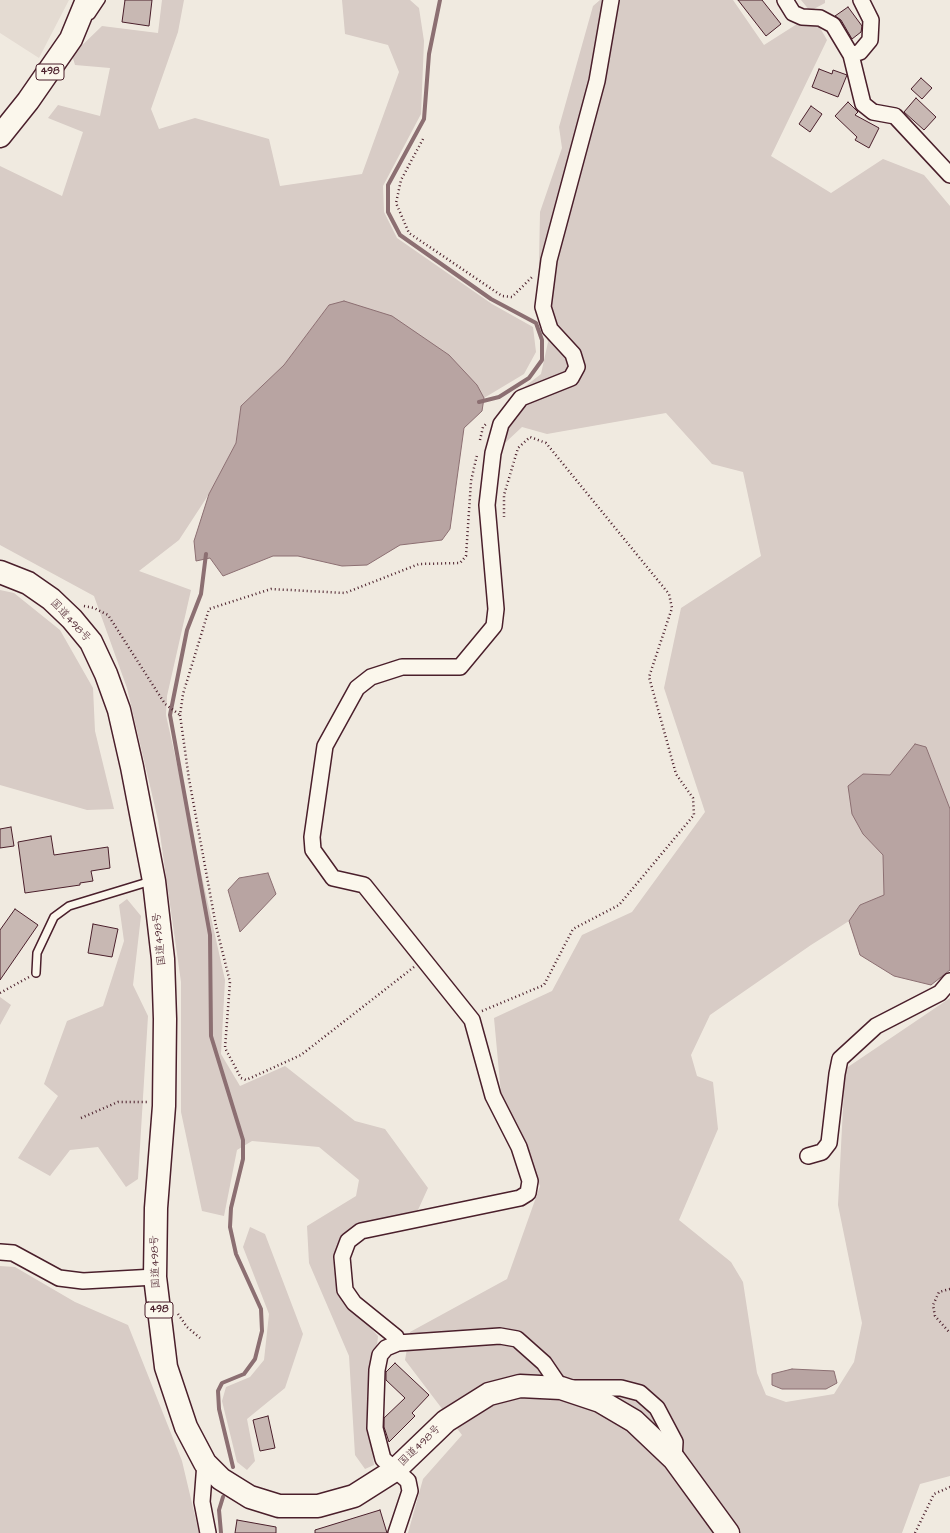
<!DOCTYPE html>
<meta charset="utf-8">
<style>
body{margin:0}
canvas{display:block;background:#f0eae0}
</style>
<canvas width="950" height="1533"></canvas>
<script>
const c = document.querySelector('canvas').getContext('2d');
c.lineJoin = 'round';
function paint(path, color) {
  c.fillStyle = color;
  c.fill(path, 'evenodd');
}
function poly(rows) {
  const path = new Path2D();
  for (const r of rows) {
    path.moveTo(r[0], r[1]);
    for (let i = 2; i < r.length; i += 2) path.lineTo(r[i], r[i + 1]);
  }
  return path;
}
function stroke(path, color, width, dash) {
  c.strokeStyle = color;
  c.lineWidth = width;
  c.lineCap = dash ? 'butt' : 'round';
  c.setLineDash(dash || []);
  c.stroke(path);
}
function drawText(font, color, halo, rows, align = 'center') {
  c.font = font + ' "Architects Daughter","Klee One",sans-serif';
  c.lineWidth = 4;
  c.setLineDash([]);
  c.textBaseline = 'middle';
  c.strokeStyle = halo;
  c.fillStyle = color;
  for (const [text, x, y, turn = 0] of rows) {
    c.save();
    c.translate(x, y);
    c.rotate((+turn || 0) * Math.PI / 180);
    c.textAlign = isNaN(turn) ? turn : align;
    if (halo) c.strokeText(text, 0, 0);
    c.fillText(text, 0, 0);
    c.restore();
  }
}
const built = poly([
 [0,0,69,0,39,58,0,33]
]);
const green = poly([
 [162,0,184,0,178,32,151,109,159,129,195,118,269,139,280,186,362,174,399,72,388,45,345,34,342,0,410,0,419,8,424,41,421,114,383,186,384,212,397,238,492,304,533,327,536,352,524,374,484,398,477,385,329,305,284,365,241,406,236,443,209,494,179,540,139,571,191,590,167,696,166,715,225,980,221,1054,240,1086,285,1066,355,1121,385,1129,428,1188,418,1210,355,1225,338,1246,338,1293,378,1336,369,1426,374,1465,365,1469,355,1455,349,1356,309,1263,307,1226,356,1196,359,1180,319,1147,252,1141,237,1150,224,1216,202,1211,181,1112,181,982,158,820,127,688,94,596,0,545,0,166,62,196,83,132,48,118,58,105,100,116,110,68,75,65,72,55,102,26,158,33],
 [600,0,733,0,764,45,797,24,819,26,827,40,771,156,831,193,883,159,924,175,950,206,950,809,926,747,890,775,863,774,863,834,883,855,884,896,860,905,849,921,811,945,710,1015,691,1055,697,1076,713,1082,718,1129,679,1220,731,1262,743,1282,757,1373,766,1395,786,1402,834,1394,854,1362,862,1323,838,1205,845,1069,950,998,950,1476,920,1484,902,1533,408,1533,423,1479,462,1435,405,1360,410,1332,507,1279,540,1186,501,1094,494,1018,552,991,582,935,632,912,705,812,664,688,681,608,761,556,743,472,712,464,666,413,547,434,522,427,505,443,514,395,541,374,548,342,538,313,540,212,562,148,559,127,593,6],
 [801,0,825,0,825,3,810,11],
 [0,590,14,593,60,630,93,688,95,731,114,809,87,810,0,785],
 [127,899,141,916,133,985,148,1016,138,1179,126,1187,98,1147,70,1150,50,1176,18,1158,58,1096,44,1084,67,1021,103,1006,124,941,119,905],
 [0,997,11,1005,0,1025],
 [250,1227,265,1234,303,1334,285,1388,247,1419,255,1461,247,1470,237,1462,222,1401,226,1387,250,1377,264,1360,269,1314,243,1247],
 [0,1266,15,1267,75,1302,128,1325,182,1461,199,1533,0,1533]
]);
const water = poly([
 [344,301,392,316,449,355,477,385,484,398,482,411,464,428,450,529,442,540,400,545,367,565,342,566,298,556,273,556,223,576,210,558,196,561,194,541,209,494,236,443,241,406,284,365,329,305,344,301],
 [915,744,926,747,950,809,950,970,931,985,894,976,860,955,849,921,860,905,884,895,883,855,863,834,852,814,848,786,863,774,890,775,915,744],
 [268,873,276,894,240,932,228,890,239,878,268,873],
 [792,1369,834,1371,837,1383,826,1389,782,1389,772,1385,772,1374,792,1369]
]);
const stream = poly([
 [440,0,429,54,424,119,388,185,388,212,400,235,491,299,536,323,542,340,542,360,529,378,499,397,479,402],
 [206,554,201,594,187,630,170,715,210,935,211,1036,243,1140,243,1159,231,1208,230,1227,236,1254,261,1309,262,1331,255,1359,244,1374,222,1383,218,1391,219,1409,233,1467],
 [221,1533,219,1510,223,1497]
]);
const building = poly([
 [125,0,152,0,149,26,122,22,125,0],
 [738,0,762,0,781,24,766,36,738,0],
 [848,7,862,26,861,32,852,39,841,20,835,16,848,7],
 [819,69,832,74,833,70,847,75,838,97,812,87,819,69],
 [921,78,932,88,922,99,911,89,921,78],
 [916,98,936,117,924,130,904,112,916,98],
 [848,102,858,112,855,115,879,128,869,148,855,140,857,137,835,116,848,102],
 [811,106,822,114,810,132,799,124,811,106],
 [11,827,14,846,0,848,0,829,11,827],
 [51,836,54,855,108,847,110,868,91,871,93,881,80,883,80,885,25,893,18,842,51,836],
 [15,909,38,925,0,980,0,930,15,909],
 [93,924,118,929,112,957,88,953,93,924],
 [395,1363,429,1395,412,1413,415,1416,389,1442,384,1427,384,1418,405,1398,386,1380,386,1372,395,1363],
 [268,1416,275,1448,260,1451,253,1420,268,1416],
 [380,1510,387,1533,315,1533,315,1530,380,1510],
 [237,1520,276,1527,276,1533,235,1533,237,1520]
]);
const path = poly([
 [423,139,401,180,396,203,409,233,502,296,512,297,532,277],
 [480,440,483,427,486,424],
 [84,606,94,608,108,615,165,704,180,715],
 [414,967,301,1055,246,1080,241,1078,225,1048,230,982,216,926,189,779,180,715,183,694,209,609,271,589,345,593,419,564,460,563,466,556,471,481,477,455],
 [0,993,29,977],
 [482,1011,544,985,573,929,619,905,694,815,693,798,676,774,649,677,672,608,669,594,546,443,530,437,518,448,504,495,504,517],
 [81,1118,118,1102,148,1102],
 [950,1289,939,1292,933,1305,935,1316,950,1333],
 [178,1314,187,1327,200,1338],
 [915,1533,934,1494,950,1487]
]);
const service = poly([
 [91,15,101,0],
 [36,973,37,953,54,917,69,906,151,881]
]);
const minor = poly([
 [785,0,793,13,802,17,820,18,833,25,851,55,860,52,870,40,871,20,861,0],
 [851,55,863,104,873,112,895,116,950,175],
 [808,1156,822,1152,829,1143,837,1074,840,1059,876,1026,940,993,950,981],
 [0,1252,13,1253,59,1278,83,1281,155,1277],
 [398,1343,396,1337,354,1303,345,1290,342,1257,348,1241,361,1231,520,1198,528,1193,530,1181,519,1147,493,1096,472,1020,364,885,333,878,313,850,312,837,325,746,357,688,371,677,402,667,460,667,494,626,496,609,487,505,493,453,501,424,521,398,571,378,577,367,573,354,550,329,543,307,549,260,597,81,611,0],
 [205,1463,202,1502,208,1533],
 [396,1533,410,1491,408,1481,383,1459,375,1428,377,1370,380,1355,386,1348,398,1343,500,1336,517,1339,544,1363,561,1388,621,1388,640,1393,657,1408,675,1442,674,1459]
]);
const trunk = poly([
 [0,136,28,101,71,39,87,0],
 [0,572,28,583,51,599,72,619,91,642,106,674,119,710,132,767,154,881,163,959,165,1019,164,1106,156,1208,155,1277,166,1367,186,1427,205,1463,221,1479,250,1497,279,1506,318,1506,354,1496,395,1470,446,1421,489,1394,520,1386,561,1388,600,1401,634,1421,674,1459,728,1533]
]);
const shields = [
 [50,72,28],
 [159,1310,28]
];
const shieldNames = [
 ["498",50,72],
 ["498",159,1310]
];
const streetNames = [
 ["国道498号",70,621,47],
 ["国道498号",160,939,-96],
 ["国道498号",156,1262,-92],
 ["国道498号",420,1446,-44]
];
paint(built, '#e4dbd2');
paint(green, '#d8ccc6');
paint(water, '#b8a4a2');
stroke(water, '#8c6f72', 1);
stroke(stream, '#8c6f72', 4);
paint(building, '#c8b8b3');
stroke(building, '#4a1f2b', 1);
stroke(service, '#4a1f2b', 10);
stroke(minor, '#4a1f2b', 18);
stroke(trunk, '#4a1f2b', 25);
stroke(path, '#4a1f2b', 2.5, [1, 3]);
stroke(service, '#fbf7ec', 7);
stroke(minor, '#fbf7ec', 15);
stroke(trunk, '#fbf7ec', 22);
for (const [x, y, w] of shields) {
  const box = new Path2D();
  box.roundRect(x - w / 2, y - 8, w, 16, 3);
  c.fillStyle = '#fbf7ec';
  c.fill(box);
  stroke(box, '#4a1f2b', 1);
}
drawText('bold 10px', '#4a1f2b', null, shieldNames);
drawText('11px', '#4a1f2b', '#fbf7ec', streetNames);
</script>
